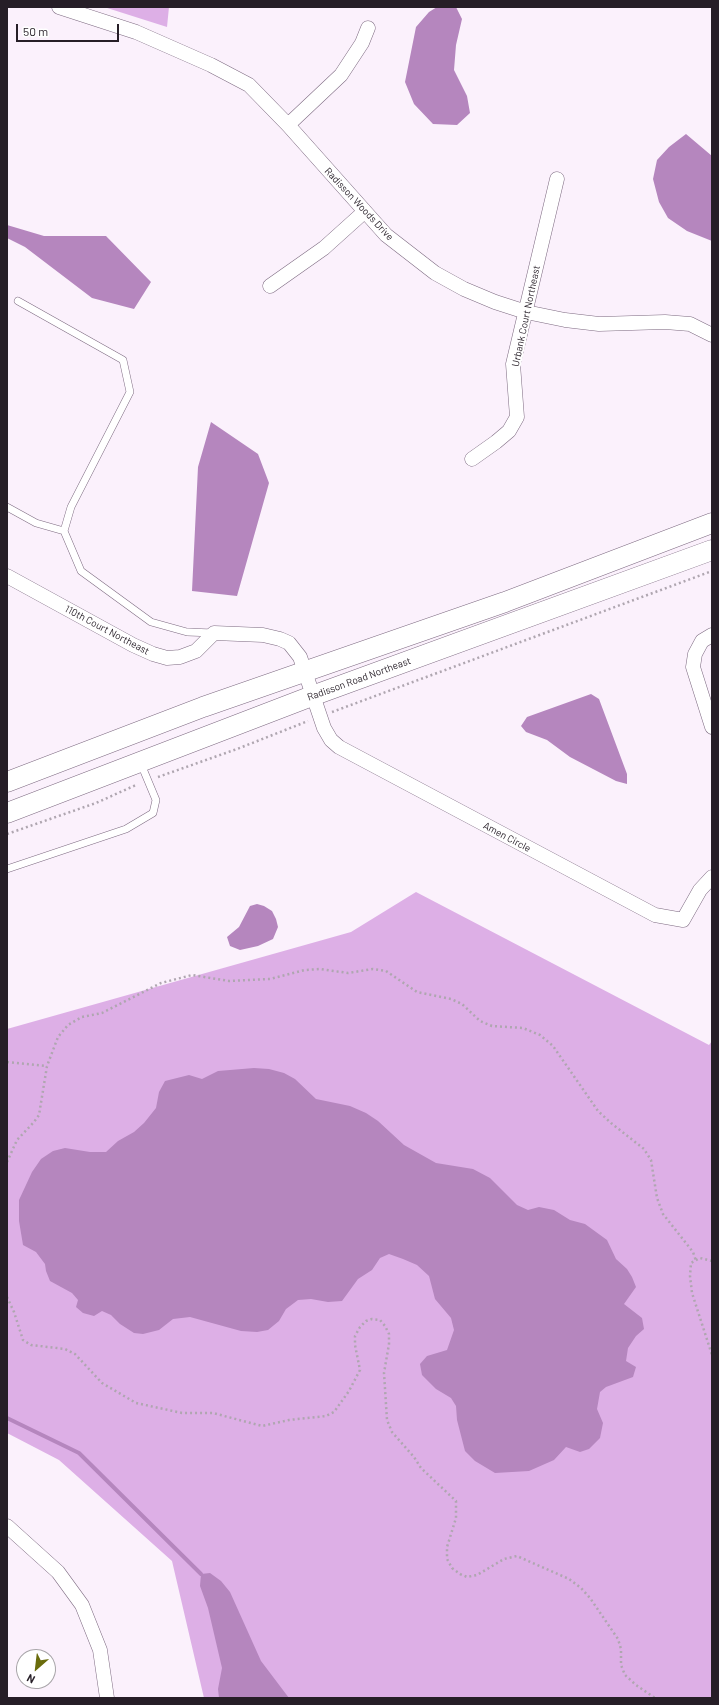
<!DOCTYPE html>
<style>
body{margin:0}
#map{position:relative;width:719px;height:1705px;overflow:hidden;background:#fbf1fc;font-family:Barlow,sans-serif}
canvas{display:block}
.frame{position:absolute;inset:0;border:8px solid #261e27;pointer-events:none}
.north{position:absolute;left:16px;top:1649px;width:40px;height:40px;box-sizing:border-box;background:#fff;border:1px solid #a8a5a9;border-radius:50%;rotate:208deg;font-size:11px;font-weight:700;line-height:16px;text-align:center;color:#261e27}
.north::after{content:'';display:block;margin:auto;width:14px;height:18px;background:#6a6c0c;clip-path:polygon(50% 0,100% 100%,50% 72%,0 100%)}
.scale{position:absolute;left:16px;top:24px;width:103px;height:18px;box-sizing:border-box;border:2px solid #261e27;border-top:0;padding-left:5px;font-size:12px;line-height:14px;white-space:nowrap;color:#261e27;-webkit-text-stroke:3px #fff;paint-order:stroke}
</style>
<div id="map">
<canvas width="719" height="1705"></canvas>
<div class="frame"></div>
<div class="north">N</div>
<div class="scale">50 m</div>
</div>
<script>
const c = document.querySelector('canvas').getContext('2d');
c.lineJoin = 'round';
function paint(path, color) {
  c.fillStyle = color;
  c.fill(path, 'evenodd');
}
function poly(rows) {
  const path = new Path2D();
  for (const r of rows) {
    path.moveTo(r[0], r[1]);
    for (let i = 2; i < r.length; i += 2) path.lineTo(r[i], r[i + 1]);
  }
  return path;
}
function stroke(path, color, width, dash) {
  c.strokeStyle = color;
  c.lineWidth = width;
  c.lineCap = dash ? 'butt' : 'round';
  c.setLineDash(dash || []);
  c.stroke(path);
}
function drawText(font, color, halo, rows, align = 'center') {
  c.font = font + ' Barlow,sans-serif';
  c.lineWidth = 4;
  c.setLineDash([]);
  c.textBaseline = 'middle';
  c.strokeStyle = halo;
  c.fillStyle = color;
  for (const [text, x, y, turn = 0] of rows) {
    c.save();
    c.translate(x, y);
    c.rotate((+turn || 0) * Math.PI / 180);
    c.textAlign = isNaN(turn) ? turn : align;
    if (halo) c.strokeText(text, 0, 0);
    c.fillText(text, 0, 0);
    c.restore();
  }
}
const green = poly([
 [104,7,169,7,167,27],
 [416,892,709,1045,712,1041,712,1698,204,1698,172,1561,59,1460,7,1433,7,1029,351,932]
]);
const water = poly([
 [437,7,456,7,462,19,456,45,454,70,467,96,470,113,457,125,433,124,414,104,405,82,416,27,429,12],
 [686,134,712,156,712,241,687,231,668,218,659,202,653,179,657,160,669,147],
 [7,225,44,236,106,236,151,282,134,309,92,298,25,247,7,238],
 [211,422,258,454,269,483,237,596,192,591,198,467],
 [591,694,599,699,627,774,627,784,616,781,570,757,547,740,526,732,521,726,527,717],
 [257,904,264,906,272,911,276,919,278,927,273,939,258,946,240,950,230,946,227,937,239,927,250,906],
 [254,1068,269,1069,284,1073,295,1079,316,1099,350,1106,366,1113,378,1121,404,1145,436,1163,473,1169,490,1178,517,1205,528,1210,539,1207,554,1210,570,1220,585,1224,607,1240,616,1259,627,1269,632,1277,636,1287,624,1304,642,1318,644,1329,636,1336,628,1348,626,1361,636,1367,633,1377,606,1387,600,1392,597,1409,603,1423,600,1438,589,1449,580,1452,566,1447,554,1460,529,1471,495,1473,475,1461,465,1451,457,1420,456,1406,451,1398,436,1389,422,1375,420,1364,427,1356,447,1350,454,1330,451,1318,435,1299,429,1276,417,1265,403,1259,389,1254,380,1258,372,1270,358,1279,342,1301,328,1302,311,1299,298,1300,286,1309,279,1321,268,1330,257,1332,241,1331,190,1317,173,1319,159,1330,143,1334,134,1333,120,1324,111,1315,102,1311,94,1316,83,1313,76,1307,78,1300,72,1293,50,1281,46,1271,45,1264,36,1252,23,1245,19,1221,19,1200,32,1172,41,1159,53,1151,65,1148,90,1152,106,1152,118,1141,134,1132,144,1123,156,1108,159,1092,165,1081,189,1075,202,1079,218,1071],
 [210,1573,221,1581,230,1592,261,1661,289,1698,219,1698,218,1689,222,1668,208,1608,200,1586,201,1574]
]);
const stream = poly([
 [7,1418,79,1453,201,1574]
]);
const path = poly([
 [332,712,712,571],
 [158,777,237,749,308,721],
 [7,834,96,803,136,785],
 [7,1062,47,1066],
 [7,1162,17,1140,34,1122,39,1115,47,1066,58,1037,68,1025,82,1017,102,1013,161,983,192,975,229,981,270,979,305,970,320,969,348,973,373,969,386,971,417,992,451,999,462,1004,480,1021,492,1026,523,1028,540,1035,553,1046,598,1111,611,1123,644,1149,651,1160,657,1198,663,1214,693,1252,696,1261],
 [712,1261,700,1258,691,1263,690,1276,692,1293,712,1355],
 [7,1297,14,1312,23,1340,31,1345,65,1349,75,1354,102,1383,136,1403,182,1413,213,1413,262,1426,289,1420,326,1416,334,1412,349,1391,360,1370,355,1345,355,1336,360,1327,366,1321,372,1319,380,1320,385,1326,389,1334,389,1344,384,1373,387,1420,392,1432,414,1457,421,1468,456,1501,456,1518,447,1547,447,1559,452,1568,460,1574,467,1577,477,1575,504,1559,517,1556,569,1579,581,1588,590,1598,618,1639,621,1649,621,1665,625,1675,636,1685,655,1698]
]);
const service = poly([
 [18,301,123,360,130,392,71,507,64,531,81,571,151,622,187,632,214,633],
 [7,507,36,523,64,531],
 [7,869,126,829,153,813,156,800,141,764]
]);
const minor = poly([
 [59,7,136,32,211,65,249,85,288,125,386,235,435,273,464,289,495,302,526,312,565,320,599,324,665,322,690,324,712,335],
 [288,125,341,75,362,43,368,28],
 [270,286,324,248,364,212],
 [472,459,496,442,509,431,517,417,513,364,557,179],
 [7,576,133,645,153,654,167,658,180,657,196,651,214,633,263,635,280,639,289,643,300,657,324,728,331,740,339,747,655,915,683,920,700,890,712,877],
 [712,635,702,641,695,654,693,667,712,727],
 [7,1526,58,1572,82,1605,100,1650,107,1698]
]);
const secondary = poly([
 [7,782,203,707,505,602,712,523],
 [7,813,312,696,712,550]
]);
const streetNames = [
 ["Radisson Woods Drive",359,204,47],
 ["Urbank Court Northeast",526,316,-78],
 ["110th Court Northeast",107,630,28],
 ["Radisson Road Northeast",359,679,-20],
 ["Amen Circle",507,837,28]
];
paint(green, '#ddafe6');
paint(water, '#b586be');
stroke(stream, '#b586be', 4);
stroke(service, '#7d6a81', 8);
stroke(minor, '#7d6a81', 15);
stroke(secondary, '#7d6a81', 21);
stroke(path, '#afa6b0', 2.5, [2, 3]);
stroke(service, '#fff', 7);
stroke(minor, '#fff', 14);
stroke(secondary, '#fff', 20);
drawText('10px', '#261e27', '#fff', streetNames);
</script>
